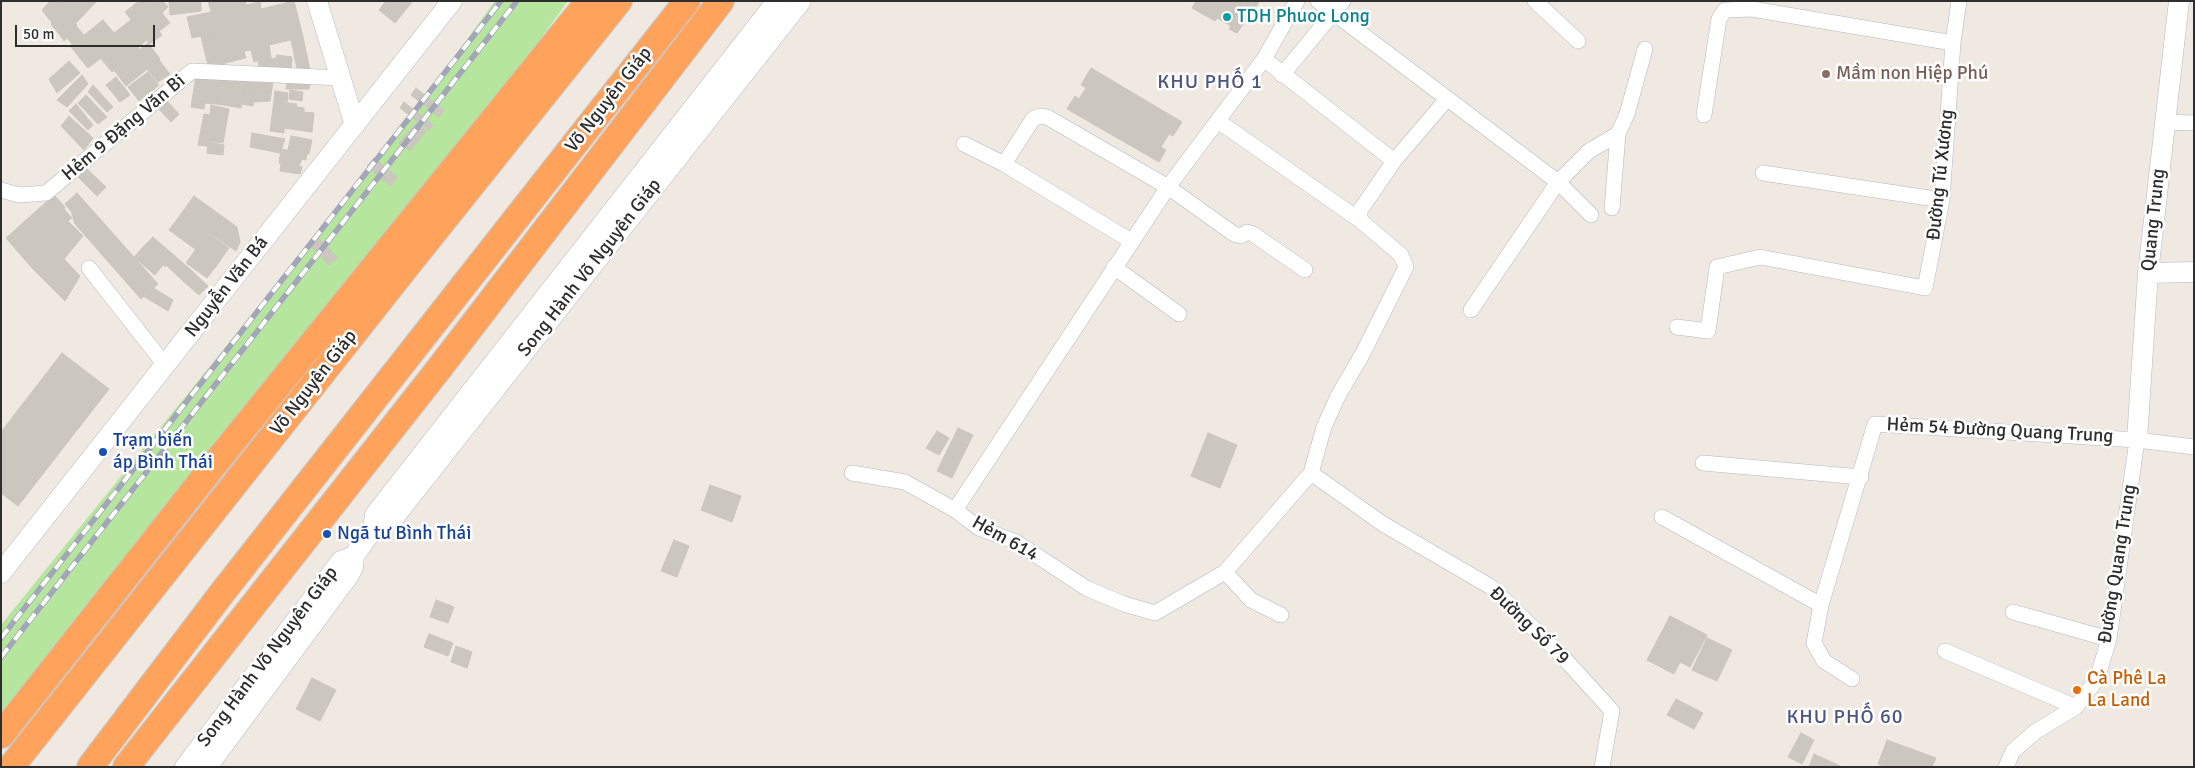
<!DOCTYPE html>
<meta charset="utf-8">
<style>
body{margin:0}
#map{position:relative;width:2195px;height:768px;overflow:hidden;background:#efe9e1;font-family:Signika,sans-serif}
canvas{display:block}
.frame{position:absolute;inset:0;border:2px solid #2e2e2e;pointer-events:none}
.scale{position:absolute;left:15px;top:25px;width:140px;height:22px;box-sizing:border-box;border:2px solid #2e2e2e;border-top:0;padding-left:6px;font-size:15px;line-height:18px;white-space:nowrap;color:#2e2e2e;-webkit-text-stroke:4px #fff;paint-order:stroke}
</style>
<div id="map">
<canvas width="2195" height="768"></canvas>
<div class="frame"></div>
<div class="scale">50 m</div>
</div>
<script>
const c = document.querySelector('canvas').getContext('2d');
c.lineJoin = 'round';
function paint(path, color) {
  c.fillStyle = color;
  c.fill(path, 'evenodd');
}
function poly(rows) {
  const path = new Path2D();
  for (const r of rows) {
    path.moveTo(r[0], r[1]);
    for (let i = 2; i < r.length; i += 2) path.lineTo(r[i], r[i + 1]);
  }
  return path;
}
function stroke(path, color, width, dash) {
  c.strokeStyle = color;
  c.lineWidth = width;
  c.lineCap = dash ? 'butt' : 'round';
  c.setLineDash(dash || []);
  c.stroke(path);
}
function drawText(font, color, halo, rows, align = 'center') {
  c.font = font + ' Signika,sans-serif';
  c.lineWidth = 5;
  c.setLineDash([]);
  c.textBaseline = 'middle';
  c.strokeStyle = halo;
  c.fillStyle = color;
  for (const [text, x, y, turn = 0] of rows) {
    c.save();
    c.translate(x, y);
    c.rotate((+turn || 0) * Math.PI / 180);
    c.textAlign = isNaN(turn) ? turn : align;
    if (halo) c.strokeText(text, 0, 0);
    c.fillText(text, 0, 0);
    c.restore();
  }
}
const green = poly([
 [495,1,568,1,536,45,1,715,1,625,403,127]
]);
const building = poly([
 [50,1,57,1,66,12,52,23,42,10,50,1],
 [57,1,97,1,76,23,57,1],
 [139,1,152,1,170,23,159,31,162,35,150,44,125,12,139,1],
 [152,1,163,1,168,7,162,13,152,1],
 [169,1,201,1,201,11,170,15,169,1],
 [208,1,245,1,246,5,211,12,208,1],
 [294,1,303,37,269,45,271,58,254,62,251,50,244,51,246,58,225,63,214,12,260,2,261,9,294,1],
 [386,1,413,1,395,23,379,10,386,1],
 [1196,1,1258,1,1259,2,1237,33,1229,29,1231,26,1217,18,1215,21,1192,8,1196,1],
 [66,12,77,25,62,38,51,24,66,12],
 [211,12,214,12,215,19,198,23,201,36,192,38,187,17,211,12],
 [215,19,219,37,202,41,198,23,215,19],
 [103,20,114,33,93,49,83,36,103,20],
 [131,20,147,40,138,47,140,50,112,72,93,49,131,20],
 [76,26,84,35,72,44,67,38,64,41,62,38,76,26],
 [83,36,101,58,88,68,70,46,83,36],
 [219,37,225,66,209,69,202,41,219,37],
 [303,37,307,56,295,59,291,40,303,37],
 [148,43,160,59,126,86,114,70,148,43],
 [277,55,292,57,291,72,258,70,259,61,276,58,277,55],
 [307,56,310,70,298,73,295,59,307,56],
 [159,60,170,74,158,82,147,69,159,60],
 [69,61,80,73,57,93,49,79,69,61],
 [1091,68,1182,122,1173,136,1169,134,1161,147,1166,150,1159,162,1067,109,1075,96,1079,99,1086,88,1081,85,1091,68],
 [148,72,159,85,139,101,128,87,148,72],
 [82,75,88,84,67,107,57,100,82,75],
 [196,76,220,80,216,104,205,103,204,109,191,107,196,76],
 [116,77,130,95,120,102,106,85,116,77],
 [234,78,245,79,241,108,230,106,234,78],
 [288,78,310,81,309,89,286,89,288,78],
 [220,80,233,82,230,106,216,104,220,80],
 [257,80,273,82,270,101,253,102,257,80],
 [245,81,256,83,253,106,241,104,245,81],
 [93,85,113,107,107,112,88,92,93,85],
 [416,88,444,110,439,117,411,95,416,88],
 [290,90,303,92,302,101,289,99,290,90],
 [275,91,288,93,287,102,274,101,275,91],
 [86,95,107,117,98,124,78,103,86,95],
 [165,99,179,114,171,122,157,107,165,99],
 [274,101,297,104,296,107,304,108,304,112,314,113,312,132,284,128,284,133,270,131,274,101],
 [404,102,433,125,429,130,400,108,404,102],
 [76,104,93,125,88,130,69,111,76,104],
 [211,105,229,109,223,143,208,141,207,146,198,145,204,114,210,115,211,105],
 [69,116,93,138,84,150,61,126,69,116],
 [416,123,426,131,410,151,399,143,416,123],
 [252,133,285,139,280,153,250,147,252,133],
 [291,136,312,140,309,154,288,150,291,136],
 [208,142,224,145,223,155,207,153,208,142],
 [281,149,307,154,306,160,302,159,299,166,279,163,281,149],
 [374,158,397,177,390,186,367,166,374,158],
 [281,163,302,167,301,171,300,174,280,171,281,163],
 [86,168,106,187,97,196,76,175,86,168],
 [77,193,158,284,141,299,75,224,71,211,65,204,77,193],
 [54,195,65,207,64,209,72,218,68,221,76,229,32,268,6,238,54,195],
 [194,196,237,227,240,242,236,251,181,214,194,196],
 [181,214,229,248,217,265,169,230,181,214],
 [76,229,83,236,64,259,80,276,65,301,32,268,76,229],
 [316,235,337,257,329,265,308,243,316,235],
 [153,237,175,256,165,267,143,247,153,237],
 [143,247,163,265,155,275,134,257,143,247],
 [196,249,217,265,207,278,186,263,196,249],
 [175,256,192,271,183,281,166,265,175,256],
 [192,271,208,286,199,295,183,281,192,271],
 [153,288,173,300,168,311,143,296,153,288],
 [62,353,109,389,18,506,1,493,1,432,62,353],
 [958,428,973,435,952,478,937,471,958,428],
 [937,431,949,438,939,455,926,448,937,431],
 [1208,433,1237,445,1220,488,1191,476,1208,433],
 [710,485,741,496,732,522,701,510,710,485],
 [674,540,689,546,677,577,661,571,674,540],
 [436,600,454,607,448,623,430,617,436,600],
 [1670,616,1707,635,1690,667,1680,662,1674,674,1647,660,1670,616],
 [429,634,453,643,448,656,424,647,429,634],
 [1707,638,1732,650,1717,681,1692,670,1707,638],
 [456,646,472,652,467,668,451,662,456,646],
 [312,678,336,690,320,721,296,709,312,678],
 [1676,699,1703,713,1694,729,1667,715,1676,699],
 [1801,733,1814,740,1802,764,1788,757,1801,733],
 [1887,740,1936,758,1932,767,1885,767,1878,764,1887,740],
 [1814,754,1842,767,1809,767,1814,754]
]);
const street = poly([
 [1318,1,1558,182,1591,215],
 [1535,1,1578,41],
 [1264,59,1394,161],
 [1282,75,1343,1],
 [1704,115,1719,19,1725,10,1752,9,1953,43],
 [1218,121,1361,221],
 [2164,122,2194,123],
 [964,144,1004,164,1131,241],
 [1004,164,1033,119,1040,116,1047,117,1168,187,1234,234,1241,236,1247,232,1253,234,1305,270],
 [1763,173,1942,200],
 [1,190,19,195,46,193,192,71,340,78],
 [1612,208,1618,134],
 [1114,267,1179,314],
 [89,268,165,365],
 [1471,310,1558,182,1589,151,1618,134,1627,114,1645,49],
 [1677,327,1708,331,1717,267,1760,257,1925,288,1942,200,1953,43,1959,1],
 [1703,463,1861,477],
 [852,473,905,482,955,510,979,528,1016,542,1086,588,1124,604,1155,613,1225,572,1311,473,1324,427,1338,396,1363,353,1406,267,1401,255,1361,221,1359,212,1394,161,1447,99],
 [1311,473,1383,524,1491,587,1563,657,1612,711,1602,767],
 [955,510,1168,187,1264,59,1297,1],
 [1662,517,1821,605],
 [1225,572,1251,600,1281,615],
 [2013,612,2109,639],
 [1945,651,2076,707],
 [1852,679,1824,661,1814,643,1821,605,1875,424,2137,440,2194,447],
 [2006,767,2013,751,2035,732,2076,707,2097,679,2109,639,2137,440]
]);
const secondary = poly([
 [317,1,355,125],
 [2148,273,2194,272],
 [2137,440,2148,273,2179,1],
 [373,529,391,521,801,1],
 [1,573,452,1],
 [185,767,341,561,354,556,373,529,375,515,777,1],
 [207,767,349,575,353,567,354,556]
]);
const highway = poly([
 [1,735,213,466,589,1],
 [11,767,407,266,619,1],
 [90,767,222,593,687,1],
 [126,767,438,370,721,1]
]);
const rail = poly([
 [1,638,501,1],
 [1,657,517,1]
]);
const markers = [
 [1227,17,5,"#0f9aa8"],
 [1826,74,5,"#8d6e63"],
 [103,452,5,"#1a4fb4"],
 [327,534,5,"#1a4fb4"],
 [2077,690,5,"#e8710a"]
];
const cultureNames = [
 ["TDH Phuoc Long",1237,17]
];
const educationNames = [
 ["Mầm non Hiệp Phú",1836,74]
];
const streetNames = [
 ["Võ Nguyên Giáp",609,100,-52],
 ["Hẻm 9 Đặng Văn Bi",124,128,-40],
 ["Đường Tú Xương",1941,175,-84],
 ["Quang Trung",2154,220,-84],
 ["Song Hành Võ Nguyên Giáp",590,268,-52],
 ["Nguyễn Văn Bá",227,287,-52],
 ["Võ Nguyên Giáp",314,383,-52],
 ["Hẻm 54 Đường Quang Trung",2000,431,3],
 ["Hẻm 614",1005,539,29],
 ["Đường Quang Trung",2118,564,-81],
 ["Đường Số 79",1529,626,44],
 ["Song Hành Võ Nguyên Giáp",268,657,-53]
];
const transitNames = [
 ["Trạm biến",113,441],
 ["áp Bình Thái",113,463],
 ["Ngã tư Bình Thái",337,534]
];
const foodNames = [
 ["Cà Phê La",2087,679],
 ["La Land",2087,701]
];
const neighbourhoodNames = [
 ["KHU PHỐ 1",1210,83],
 ["KHU PHỐ 60",1845,718]
];
paint(green, '#b6e59e');
paint(building, '#cbc7bf');
stroke(building, '#cbc5ba', 1);
stroke(street, '#b4b7c1', 16);
stroke(secondary, '#b4b7c1', 21);
stroke(highway, '#c9c9c9', 28);
stroke(street, '#fff', 15);
stroke(secondary, '#fff', 20);
stroke(highway, '#ffa35c', 26);
stroke(rail, '#a3a6b8', 5.5);
stroke(rail, '#fff', 4, [11]);
for (const [x, y, r, color] of markers) {
  const dot = new Path2D();
  dot.arc(x, y, r, 0, 2 * Math.PI);
  c.fillStyle = color;
  c.fill(dot);
  stroke(dot, '#fff', 2);
}
drawText('19px', '#0d838f', '#fff', cultureNames, 'left');
drawText('19px', '#785e54', '#fff', educationNames, 'left');
drawText('19px', '#2e2e2e', '#fff', streetNames);
drawText('19px', '#164399', '#fff', transitNames, 'left');
drawText('19px', '#c56008', '#fff', foodNames, 'left');
c.letterSpacing = '1px';
drawText('20px', '#4d5680', '#fff', neighbourhoodNames);
c.letterSpacing = '0px';
</script>
